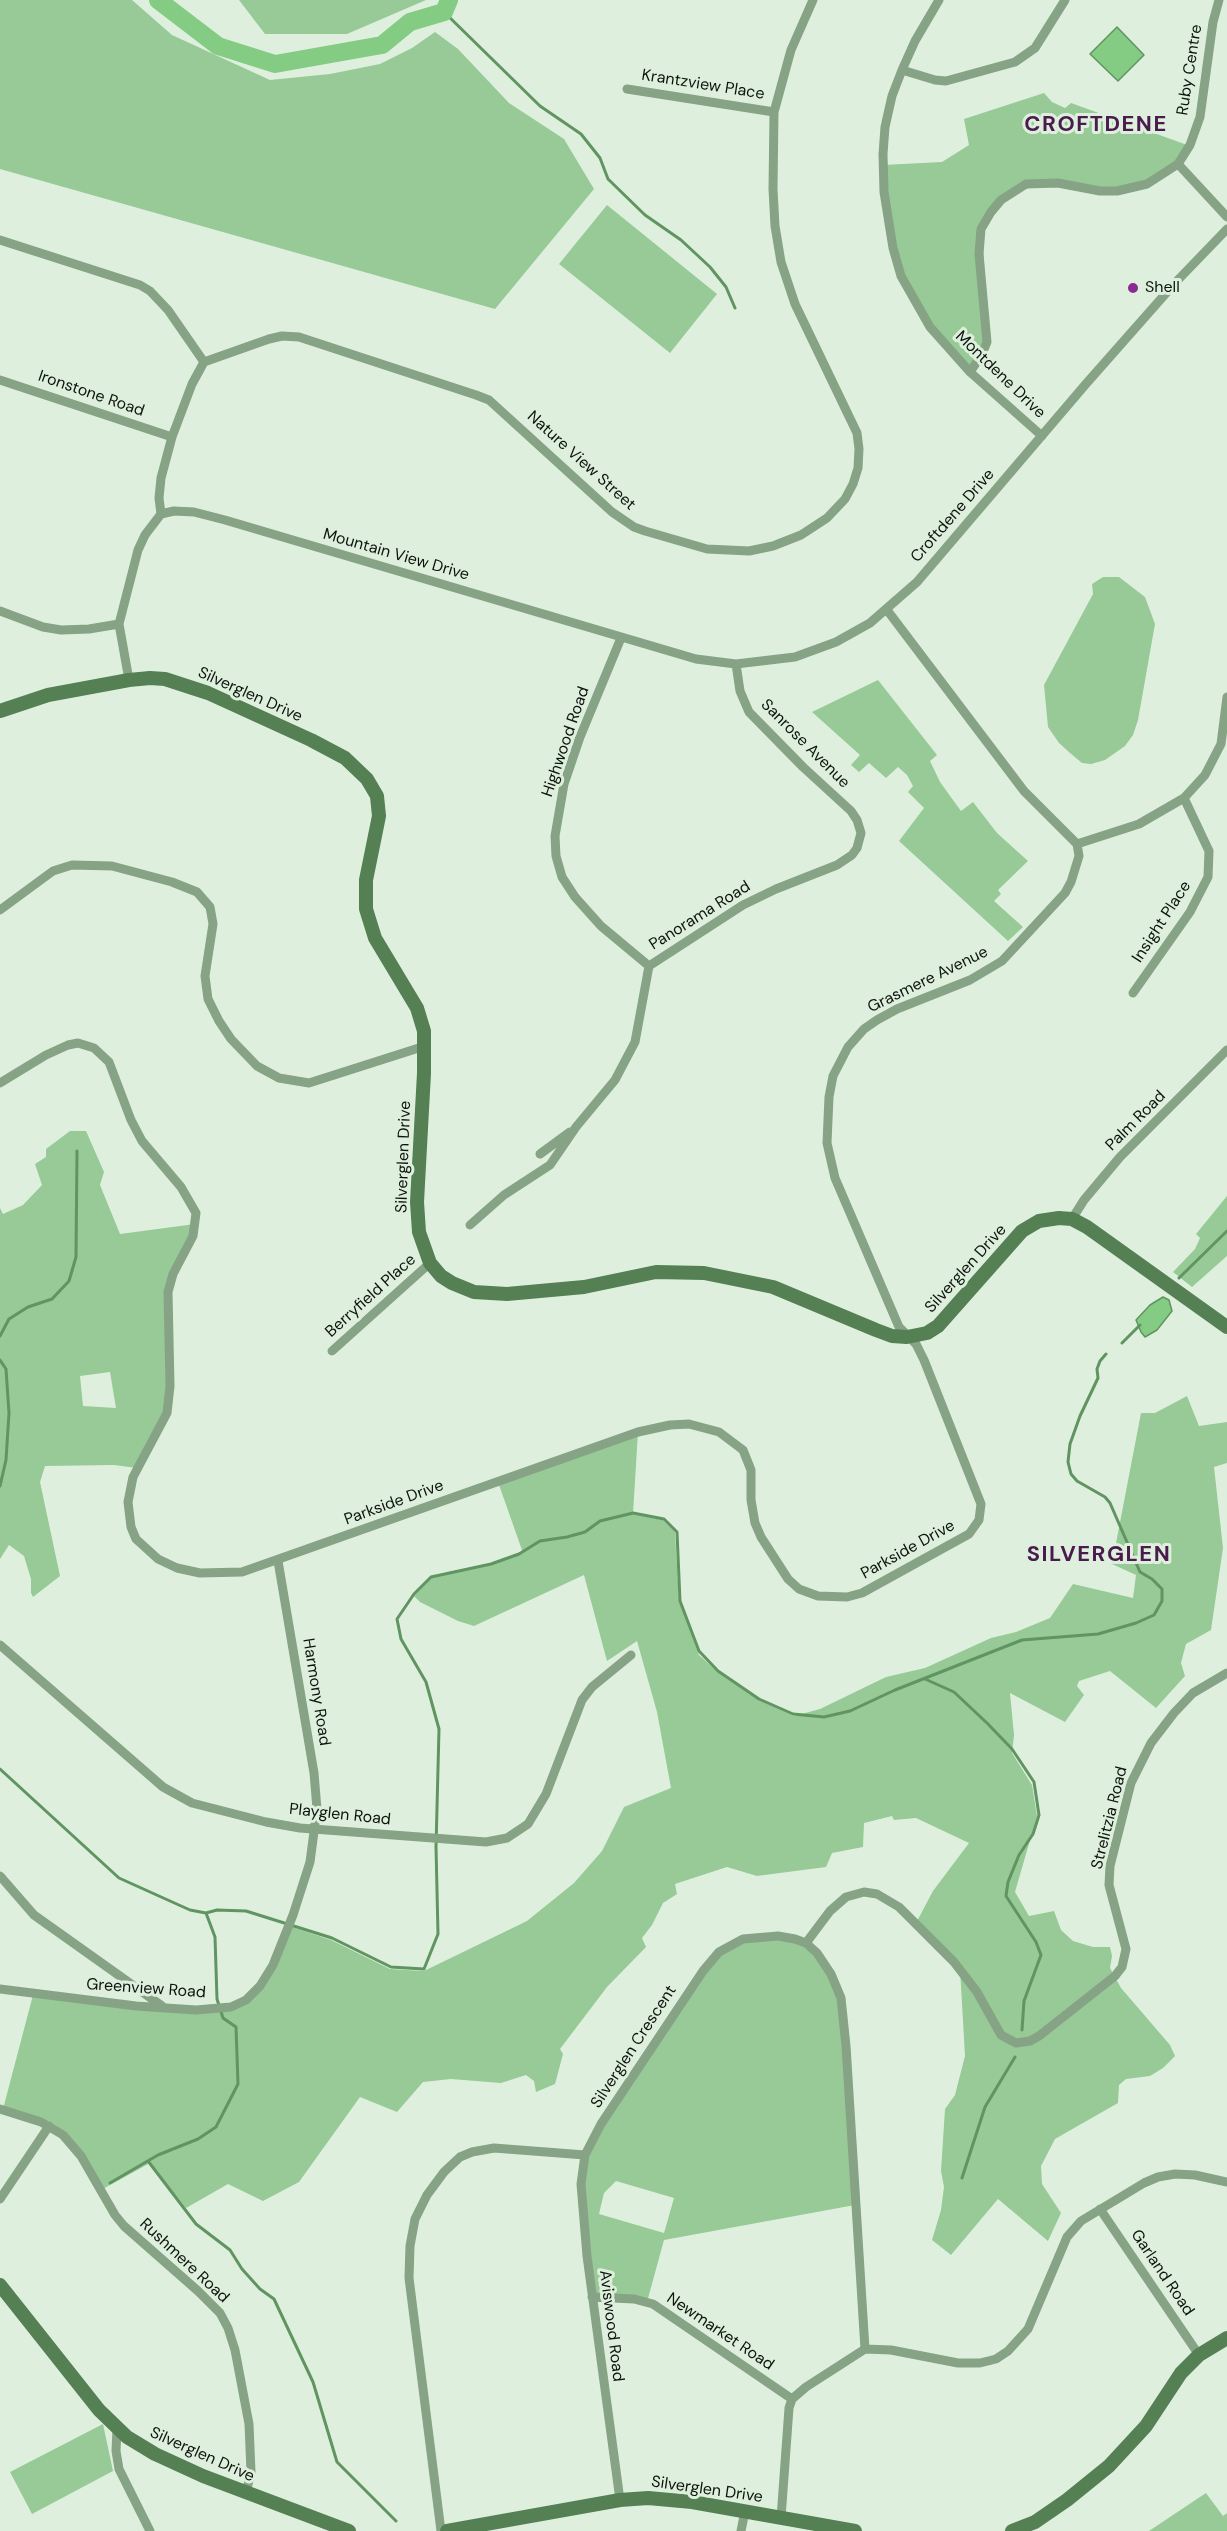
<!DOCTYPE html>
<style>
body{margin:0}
canvas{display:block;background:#def0dd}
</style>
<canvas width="1227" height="2531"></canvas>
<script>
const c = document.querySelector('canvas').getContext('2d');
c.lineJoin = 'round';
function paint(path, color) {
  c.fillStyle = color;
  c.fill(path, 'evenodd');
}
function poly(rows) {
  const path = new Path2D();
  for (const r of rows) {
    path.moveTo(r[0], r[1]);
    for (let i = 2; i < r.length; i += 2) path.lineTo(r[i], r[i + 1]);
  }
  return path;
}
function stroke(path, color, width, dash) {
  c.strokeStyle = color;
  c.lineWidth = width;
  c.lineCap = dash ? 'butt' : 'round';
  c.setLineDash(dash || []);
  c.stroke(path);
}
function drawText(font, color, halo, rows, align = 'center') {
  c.font = font + ' "DM Sans",sans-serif';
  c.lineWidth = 6;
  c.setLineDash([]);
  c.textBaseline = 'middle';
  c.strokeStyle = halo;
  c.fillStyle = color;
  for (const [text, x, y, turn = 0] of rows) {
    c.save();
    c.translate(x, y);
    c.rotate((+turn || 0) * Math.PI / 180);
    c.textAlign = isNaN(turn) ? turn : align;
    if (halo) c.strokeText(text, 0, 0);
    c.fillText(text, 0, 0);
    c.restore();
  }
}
const green = poly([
 [0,0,132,0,172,35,270,80,330,74,380,64,412,48,435,32,458,49,509,103,564,139,594,189,495,309,0,169],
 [239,0,426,0,347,34,265,34],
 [1044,93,1052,102,1065,108,1071,103,1190,146,1161,178,1117,192,1058,183,1013,191,982,230,988,331,970,372,949,349,902,276,883,165,942,162,969,145,964,119],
 [607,205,717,294,670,353,559,264],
 [1103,577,1119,577,1145,597,1155,624,1138,720,1133,735,1125,746,1105,760,1091,764,1082,763,1070,753,1059,743,1048,727,1044,685,1093,594,1092,584],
 [878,680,937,755,930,761,940,782,961,811,973,802,997,833,1028,861,998,890,1001,894,994,901,1023,927,1008,941,899,841,924,808,908,792,913,786,907,775,898,767,886,778,869,763,859,772,851,765,860,755,812,712],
 [70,1131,86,1131,104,1172,100,1185,120,1234,195,1224,172,1273,168,1406,137,1468,114,1465,45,1466,40,1482,60,1576,33,1597,31,1593,31,1579,24,1556,9,1545,0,1559,0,1208,3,1214,23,1205,42,1185,35,1164,46,1157,46,1149],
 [110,1372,116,1408,83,1406,80,1376],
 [1227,1196,1227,1256,1192,1287,1173,1272,1195,1249,1200,1238,1196,1234],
 [1187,1396,1199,1426,1227,1422,1227,1463,1214,1467,1223,1548,1211,1630,1186,1644,1181,1663,1185,1676,1156,1708,1110,1671,1079,1681,1077,1686,1084,1695,1065,1722,1010,1693,1014,1735,1012,1753,1032,1785,1037,1816,1015,1892,1029,1916,1054,1911,1061,1930,1073,1941,1093,1947,1110,1947,1112,1956,1110,1968,1121,1988,1170,2045,1175,2056,1163,2068,1150,2076,1126,2079,1119,2085,1118,2103,1055,2139,1041,2166,1042,2184,1061,2213,1048,2241,998,2199,951,2255,932,2240,941,2210,944,2187,941,2171,945,2109,955,2095,965,2056,960,1969,916,1923,933,1891,969,1843,916,1818,894,1820,892,1816,864,1823,863,1847,832,1853,826,1867,757,1876,727,1867,675,1884,677,1894,663,1903,652,1925,642,1938,646,1947,607,1987,560,2049,563,2054,555,2084,536,2092,534,2081,526,2075,501,2083,451,2079,423,2082,397,2112,360,2097,299,2182,263,2201,228,2184,186,2208,150,2163,101,2190,63,2134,3,2109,33,1995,228,2009,261,1987,289,1926,331,1940,390,1969,424,1971,527,1921,574,1883,602,1851,624,1807,671,1788,657,1712,637,1641,607,1661,584,1575,474,1626,458,1621,420,1602,414,1596,431,1578,491,1565,523,1553,498,1482,638,1432,633,1514,663,1520,675,1532,679,1601,699,1655,719,1673,759,1700,794,1716,820,1709,886,1677,925,1668,991,1638,1016,1632,1050,1618,1073,1584,1133,1598,1136,1575,1112,1564,1141,1413,1155,1413],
 [744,1939,802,1941,837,1984,855,2205,664,2240,647,2302,591,2297,582,2204,589,2143,711,1959],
 [616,2181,674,2198,664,2233,599,2214,604,2193],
 [103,2424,113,2471,32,2514,10,2472],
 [1206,2493,1223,2516,1227,2513,1227,2531,1149,2531]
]);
const water = poly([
 [1117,27,1144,55,1118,81,1090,54,1117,27],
 [1163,1297,1169,1300,1172,1311,1157,1330,1145,1337,1141,1332,1136,1320,1150,1305,1163,1297]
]);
const stream = poly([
 [444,12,540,106,581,134,600,158,608,179,645,215,681,240,710,267,726,287,735,308],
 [1179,1278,1227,1231],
 [0,1336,9,1319,28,1307,52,1299,69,1281,76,1257,77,1151],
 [1122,1343,1140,1325],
 [0,1360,6,1369,9,1413,6,1460,0,1486],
 [925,1679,954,1692,988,1724,1012,1749,1034,1782,1039,1815,1033,1834,1019,1855,1008,1882,1006,1896,1036,1942,1041,1955,1024,2001,1022,2030],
 [0,1769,119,1878,190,1910,206,1913,217,1910,246,1911,332,1938,391,1967,424,1969,438,1934,436,1847,439,1729,426,1682,401,1639,397,1619,414,1594,431,1577,491,1564,519,1554,540,1541,567,1537,585,1532,600,1521,633,1513,664,1519,677,1532,680,1601,699,1651,718,1671,759,1699,793,1714,824,1717,850,1711,895,1690,1022,1640,1098,1634,1136,1623,1154,1615,1162,1601,1162,1589,1152,1579,1140,1572,1110,1503,1105,1497,1077,1481,1071,1474,1068,1462,1070,1444,1080,1416,1098,1378,1097,1369,1100,1361,1106,1354],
 [148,2161,196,2224,230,2250,242,2269,260,2289,274,2299,313,2382,337,2462,396,2521],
 [962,2178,985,2107,1015,2057],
 [110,2183,158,2155,198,2139,216,2127,238,2084,236,2027,223,2018,217,1999,215,1937,206,1913]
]);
const river = poly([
 [158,0,218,46,275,64,382,45,410,22,444,12,449,0]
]);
const street = poly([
 [939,0,915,41,902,70,892,96,885,127,883,154,884,192,893,248,901,276,930,327,970,372,1042,436],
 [902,70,935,80,946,81,1015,62,1035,48,1065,0],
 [627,89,774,112],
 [1178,164,1227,217],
 [0,240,140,285,150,291,168,310,204,362],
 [970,372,982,354,987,342,979,254,981,229,991,212,1001,200,1026,184,1058,183,1100,191,1117,191,1147,184,1178,164,1190,145,1200,117,1213,22,1219,0],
 [0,380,172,437],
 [161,514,174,511,194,512,225,520,696,659,736,664,795,657,836,642,870,623,917,582,1085,385,1175,283,1227,229],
 [0,611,43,627,61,630,89,629,119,624],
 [621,638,580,737,564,784,555,836,556,856,562,877,575,897,601,926,649,966],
 [129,680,119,624,138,550,145,535,161,514,159,498,161,478,172,437,192,384,204,362,269,339,282,336,299,337,476,395,489,400,612,512,634,527,645,531,707,549,749,551,773,546,801,535,827,518,845,499,853,484,858,468,859,449,857,433,795,304,781,262,775,226,773,189,774,112,791,50,813,0],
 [1077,844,1139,824,1184,798,1205,775,1221,744,1227,697],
 [0,910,53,871,72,865,112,866,172,882,197,892,210,907,213,924,205,976,208,999,219,1021,231,1039,257,1066,279,1078,309,1083,425,1046],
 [1133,993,1190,912,1208,877,1209,851,1184,798],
 [0,1083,46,1055,68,1045,78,1043,94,1048,109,1062,131,1120,142,1141,181,1187,196,1213,193,1236,173,1274,168,1292,170,1386,167,1413,133,1477,128,1502,131,1527,136,1539,158,1559,177,1568,200,1573,242,1572,638,1432,670,1425,689,1424,719,1432,743,1450,751,1470,751,1500,755,1523,761,1537,788,1579,799,1589,818,1596,847,1597,862,1593,969,1534,979,1520,981,1504,924,1360,916,1344,899,1327,835,1178,827,1143,829,1097,833,1076,848,1047,864,1029,877,1020,897,1009,970,980,1002,961,1065,893,1071,882,1079,856,1077,844,1024,791,887,610],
 [540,1154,570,1132],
 [1072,1219,1084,1200,1120,1157,1227,1050],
 [470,1225,504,1195,550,1165,576,1127,615,1080,635,1042,649,966,743,905,776,889,837,865,852,855,857,848,861,833,857,820,851,811,803,767,749,712,740,691,736,664],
 [332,1351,430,1263],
 [0,1645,163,1787,192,1803,266,1822,300,1828,486,1842,507,1838,528,1824,546,1794,582,1700,592,1687,631,1655],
 [0,1876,34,1915,162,2006],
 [806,1943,830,1911,846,1897,864,1892,877,1894,899,1907,954,1962,977,1992,1001,2035,1016,2043,1030,2041,1039,2036,1115,1976,1122,1967,1126,1949,1109,1885,1110,1866,1131,1783,1151,1743,1174,1713,1193,1693,1227,1673],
 [0,1989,136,2006,196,2010,231,2007,246,2000,260,1986,273,1965,293,1915,310,1862,317,1809,314,1773,278,1561],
 [0,2109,41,2122,63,2135,81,2156,115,2215,124,2226,198,2291,220,2313,228,2328,235,2350,249,2424,251,2472,246,2493],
 [0,2199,49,2126],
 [1100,2209,1199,2355],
 [592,2297,634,2299,653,2304,792,2399],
 [117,2429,116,2451,119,2469,150,2531],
 [620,2500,587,2256,581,2184,585,2155,601,2124,703,1971,719,1952,743,1939,778,1936,795,1939,806,1943,817,1953,831,1974,841,1998,846,2046,865,2349],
 [781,2518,789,2408,792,2399,806,2387,865,2349,891,2350,958,2363,980,2363,996,2359,1008,2351,1028,2329,1067,2237,1081,2221,1144,2183,1158,2177,1175,2174,1195,2175,1227,2182],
 [441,2531,409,2278,410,2246,415,2219,427,2195,444,2172,460,2157,472,2152,494,2148,585,2155],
 [741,2531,745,2511]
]);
const secondary = poly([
 [0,711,48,695,129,680,150,678,165,679,208,693,311,740,345,758,367,779,377,796,379,816,366,880,366,909,375,938,417,1008,424,1031,424,1073,417,1202,419,1232,430,1263,441,1276,452,1283,474,1292,507,1294,584,1287,656,1272,704,1273,773,1287,876,1330,892,1336,907,1337,927,1333,938,1326,1022,1231,1039,1221,1059,1218,1072,1219,1087,1227,1227,1327],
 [0,2285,99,2410,127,2437,155,2454,203,2476,349,2531],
 [447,2531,620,2500,648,2498,692,2502,855,2531],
 [1012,2531,1035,2522,1067,2500,1109,2466,1146,2426,1181,2373,1199,2355,1227,2338]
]);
const markers = [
 [1133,288,6,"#8b2a93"]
];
const streetNames = [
 ["Ruby Centre",1190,70,-81],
 ["Krantzview Place",703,85,9],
 ["Montdene Drive",1000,375,44],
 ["Ironstone Road",91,394,19],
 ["Nature View Street",581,461,42],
 ["Croftdene Drive",953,516,-49],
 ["Mountain View Drive",396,555,16],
 ["Silverglen Drive",250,695,24],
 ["Highwood Road",566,742,-71],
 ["Sanrose Avenue",805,744,45],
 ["Panorama Road",700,916,-32],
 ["Insight Place",1162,922,-57],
 ["Grasmere Avenue",928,980,-26],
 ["Palm Road",1136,1121,-45],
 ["Silverglen Drive",404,1157,-88],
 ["Silverglen Drive",966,1269,-48],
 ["Berryfield Place",371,1296,-42],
 ["Parkside Drive",394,1503,-20],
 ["Parkside Drive",908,1550,-29],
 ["Harmony Road",316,1692,81],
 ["Playglen Road",340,1815,6],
 ["Strelitzia Road",1110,1818,-76],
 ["Greenview Road",146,1989,4],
 ["Silverglen Crescent",634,2047,-57],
 ["Rushmere Road",184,2261,43],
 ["Garland Road",1162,2273,56],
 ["Aviswood Road",611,2326,83],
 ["Newmarket Road",720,2332,34],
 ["Silverglen Drive",202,2455,24],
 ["Silverglen Drive",707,2490,8]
];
const poiNames = [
 ["Shell",1145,288]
];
const districtNames = [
 ["CROFTDENE",1096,125],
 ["SILVERGLEN",1099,1555]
];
paint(green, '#97ca96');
paint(water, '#84cb84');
stroke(water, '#609460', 1.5);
stroke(stream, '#609460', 3);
stroke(river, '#84cb84', 18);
stroke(street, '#86a385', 9);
stroke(secondary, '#548054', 14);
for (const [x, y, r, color] of markers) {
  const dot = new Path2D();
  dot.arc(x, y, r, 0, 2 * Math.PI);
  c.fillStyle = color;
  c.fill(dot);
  stroke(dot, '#def0dd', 2);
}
drawText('16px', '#0d140d', '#def0dd', streetNames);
drawText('16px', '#0d140d', '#def0dd', poiNames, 'left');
c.letterSpacing = '1.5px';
drawText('bold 22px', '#4a1c4e', '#def0dd', districtNames);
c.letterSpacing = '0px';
</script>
